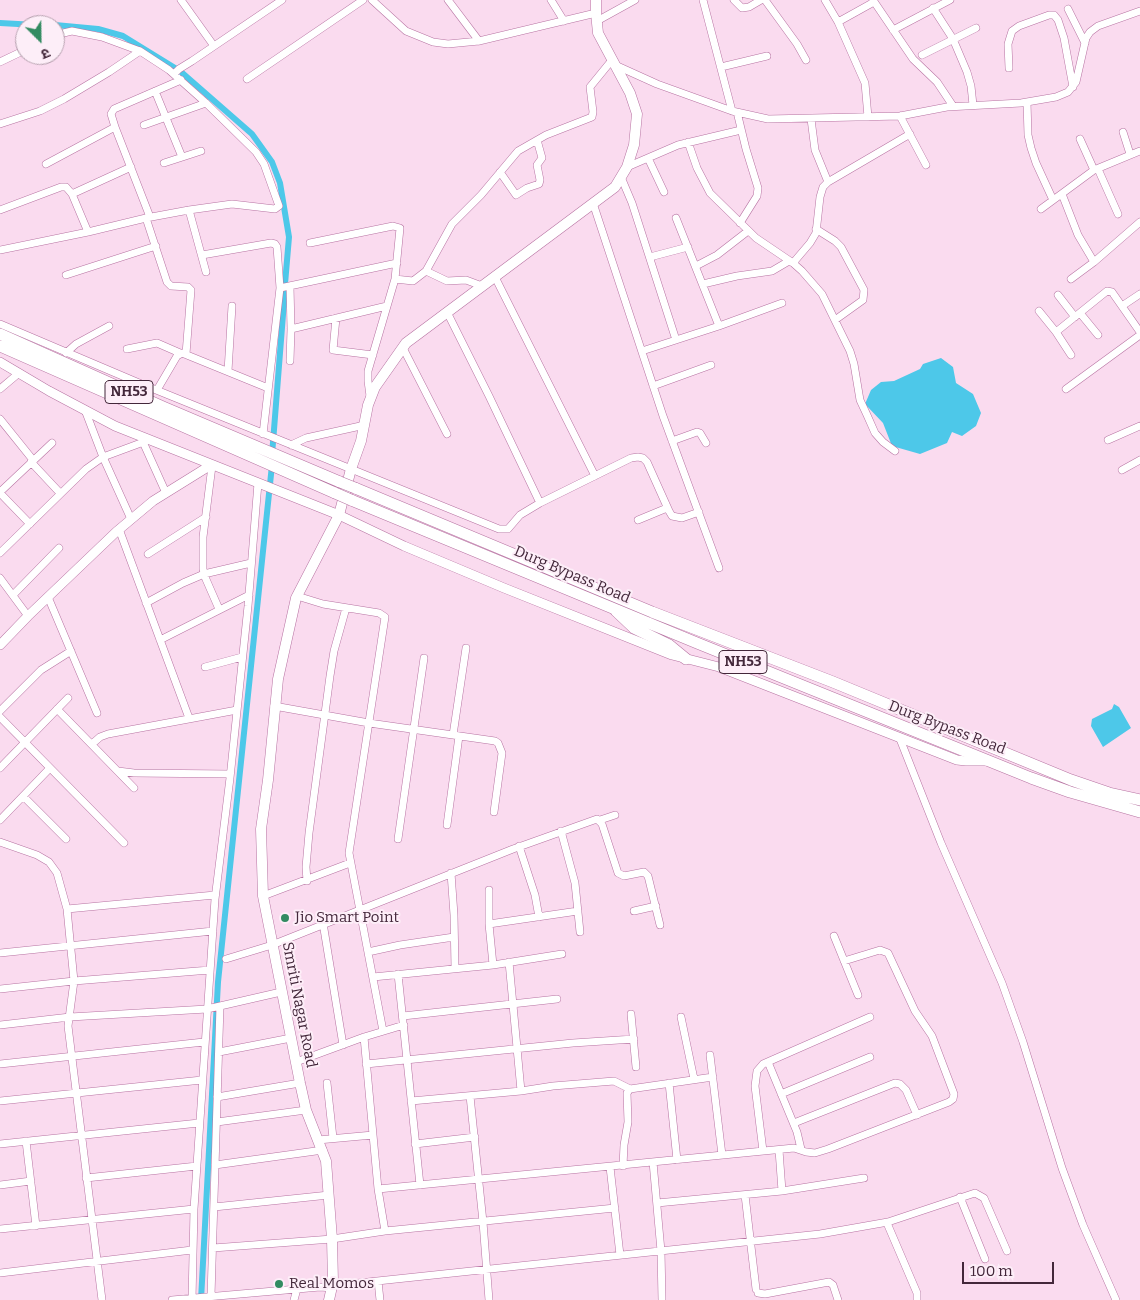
<!DOCTYPE html>
<meta charset="utf-8">
<style>
body{margin:0}
#map{position:relative;width:1140px;height:1300px;overflow:hidden;background:#fadbef;font-family:Bitter,"Noto Sans Devanagari",serif}
canvas{display:block}
.north{position:absolute;left:15px;top:15px;width:50px;height:50px;box-sizing:border-box;background:#fdeef8;border:1px solid #b39eac;border-radius:50%;rotate:157deg;font-size:14px;font-weight:700;line-height:20px;text-align:center;color:#43273a}
.north::after{content:'';display:block;margin:auto;width:18px;height:22px;background:#328b61;clip-path:polygon(50% 0,100% 100%,50% 72%,0 100%)}
.scale{position:absolute;left:962px;top:1262px;width:92px;height:22px;box-sizing:border-box;border:2px solid #43273a;border-top:0;padding-left:6px;font-size:15px;line-height:18px;white-space:nowrap;color:#43273a;-webkit-text-stroke:4px #fdeef8;paint-order:stroke}
</style>
<div id="map">
<canvas width="1140" height="1300"></canvas>
<div class="north">उ</div>
<div class="scale">100 m</div>
</div>
<script>
const c = document.querySelector('canvas').getContext('2d');
c.lineJoin = 'round';
function paint(path, color) {
  c.fillStyle = color;
  c.fill(path, 'evenodd');
}
function poly(rows) {
  const path = new Path2D();
  for (const r of rows) {
    path.moveTo(r[0], r[1]);
    for (let i = 2; i < r.length; i += 2) path.lineTo(r[i], r[i + 1]);
  }
  return path;
}
function stroke(path, color, width, dash) {
  c.strokeStyle = color;
  c.lineWidth = width;
  c.lineCap = dash ? 'butt' : 'round';
  c.setLineDash(dash || []);
  c.stroke(path);
}
function drawText(font, color, halo, rows, align = 'center') {
  c.font = font + ' Bitter,serif';
  c.lineWidth = 4;
  c.setLineDash([]);
  c.textBaseline = 'middle';
  c.strokeStyle = halo;
  c.fillStyle = color;
  for (const [text, x, y, turn = 0] of rows) {
    c.save();
    c.translate(x, y);
    c.rotate((+turn || 0) * Math.PI / 180);
    c.textAlign = isNaN(turn) ? turn : align;
    if (halo) c.strokeText(text, 0, 0);
    c.fillText(text, 0, 0);
    c.restore();
  }
}
const water = poly([
 [941,358,953,367,956,383,973,394,981,413,976,426,962,436,952,432,947,443,920,454,892,446,883,423,865,404,871,390,881,382,894,381,920,369,923,364],
 [1114,704,1119,707,1131,728,1103,747,1091,726,1092,719,1112,709]
]);
const canal = poly([
 [0,23,36,25],
 [55,25,98,29,123,36,175,68],
 [180,71,252,134,272,162,280,183,289,237,285,284],
 [272,455,285,289],
 [201,1300,218,982,272,465]
]);
const minor = poly([
 [181,0,214,46],
 [372,0,406,31,433,42,448,44,479,41,596,13],
 [448,0,479,41],
 [551,0,564,21],
 [703,0,732,111],
 [734,0,742,8,749,7,761,0],
 [765,0,797,44,806,60],
 [825,0,838,22,865,83,868,117],
 [873,0,913,59,937,82,953,106],
 [933,8,953,39,967,72,971,86,973,105],
 [1068,9,1085,43],
 [597,21,635,0],
 [838,22,874,2],
 [893,30,950,0],
 [922,55,976,28],
 [0,62,25,50],
 [615,65,657,84,732,111,768,119,900,116,947,107,1021,103,1056,97,1068,92,1076,82,1086,38,1090,32,1098,26,1140,11],
 [721,67,767,56],
 [1009,68,1008,44,1012,31,1019,26,1049,15,1054,15,1058,20,1064,38,1073,87],
 [174,74,179,69,192,61,282,0],
 [247,79,363,0],
 [155,91,182,157],
 [1027,102,1028,135,1031,148,1036,163,1053,200],
 [737,112,746,149,758,188,757,196,740,223],
 [900,116,926,165],
 [811,119,815,150,828,182],
 [0,124,40,111,64,99,109,72,140,51],
 [144,125,206,103],
 [1123,132,1130,154],
 [1080,139,1094,170],
 [688,142,697,168,710,193,756,238,793,263,802,271,822,294,850,351,854,364,860,400,867,415,875,433,883,442,895,451],
 [648,158,664,192],
 [164,163,201,151],
 [46,164,115,127],
 [627,167,678,145,741,130],
 [1098,169,1118,214],
 [500,172,516,195,527,188,539,184,540,180,537,165,542,158,537,140],
 [621,177,632,203,676,340],
 [72,194,131,167],
 [1062,194,1078,235,1094,262],
 [593,203,663,416,719,568],
 [1041,209,1094,170,1140,151],
 [0,210,61,187,66,187,72,194,88,232],
 [189,210,206,272],
 [150,217,115,127,111,114,114,109,181,80],
 [146,218,167,282,171,286,188,287,191,290,186,354],
 [676,218,719,326],
 [816,229,835,241,841,247,864,290,863,300,835,320],
 [310,243,393,226,400,228,395,279,368,371,368,381,370,396],
 [0,250,88,232,146,218,189,210,232,204,275,209,279,206,264,164,256,152,206,103,169,70,140,51,102,37,72,31,55,35],
 [202,255,271,243,275,244,277,247,280,288,263,434],
 [650,257,688,247],
 [793,263,810,243,816,233,820,197,823,187,828,182,910,134],
 [696,266,717,255,748,231],
 [426,271,447,281,466,280,482,286],
 [66,275,156,246],
 [495,277,595,476],
 [395,279,413,281,426,271,452,224,481,195,518,151,546,135,592,117,593,112,590,87,612,60],
 [1071,279,1094,262,1140,222],
 [703,284,737,276,772,271,789,261],
 [280,288,397,263],
 [1058,295,1075,317],
 [1122,306,1140,294],
 [1039,311,1056,332],
 [447,312,489,396,540,503],
 [1080,313,1098,335],
 [336,318,333,350,373,355],
 [0,324,139,383,499,529,508,529,520,515,540,503,631,458,638,457,643,458,647,462,669,511,672,516,682,518,699,512],
 [291,329,387,306],
 [403,348,447,434],
 [127,349,157,343,180,353],
 [642,351,719,326,782,303],
 [66,353,76,344,109,326],
 [1071,355,1056,332,1107,291,1112,292,1140,332],
 [290,361,291,329,290,286],
 [228,371,232,306],
 [653,386,711,365],
 [0,389,19,373],
 [1066,389,1140,335],
 [157,390,177,356,182,353,268,388],
 [85,410,103,457,131,519],
 [0,419,33,460],
 [1108,440,1140,426],
 [672,441,697,432,700,433,706,443],
 [143,442,166,493],
 [291,445,306,438,365,425],
 [31,462,60,493],
 [212,466,203,537,203,569,205,577,219,609],
 [1122,470,1140,460],
 [0,492,52,443],
 [0,493,30,524],
 [638,520,667,508],
 [119,529,189,718],
 [0,553,86,469,103,457,149,440],
 [148,554,206,517],
 [0,578,28,616],
 [13,595,59,548],
 [297,596,323,604,379,613,385,617,349,853,383,1031],
 [48,597,97,713],
 [146,603,183,583,204,574,251,563],
 [160,640,249,595],
 [205,667,242,657],
 [274,706,369,723,495,741,498,743,502,753,494,812],
 [57,709,134,788],
 [0,711,41,670,71,651],
 [0,717,124,843],
 [453,735,466,648],
 [900,739,941,843,1002,983,1023,1042,1062,1168,1083,1225,1116,1300],
 [92,744,100,737,108,734,237,710],
 [0,768,68,698],
 [118,771,134,773,230,774],
 [23,796,66,839],
 [0,820,50,768],
 [600,820,615,815],
 [447,825,459,736],
 [561,831,575,883,580,932],
 [398,839,424,658],
 [0,842,37,855,49,862,57,873,67,909,74,981,68,1026,102,1300],
 [519,846,535,895,539,917],
 [451,873,454,915,455,968],
 [307,881,306,867,309,833,330,676,334,651,346,608],
 [489,890,489,924,493,965],
 [263,896,350,863],
 [67,909,215,895],
 [634,911,656,906],
 [323,923,343,1045],
 [489,924,578,911],
 [834,936,858,995],
 [368,952,400,945,454,937],
 [0,953,213,931],
 [226,959,272,945,513,849,597,819,602,824,618,873,624,876,644,872,648,876,660,925],
 [509,962,521,1091],
 [398,974,420,1185],
 [373,977,493,965,562,954],
 [0,989,74,981,210,970],
 [631,1014,636,1067],
 [403,1016,557,999],
 [681,1017,694,1079],
 [0,1025,70,1017,207,1009,281,992],
 [364,1037,378,1189,385,1231],
 [219,1052,291,1038],
 [710,1055,722,1155],
 [296,1062,364,1037,404,1025],
 [768,1062,797,1132,801,1149],
 [0,1064,204,1042],
 [366,1064,573,1043,634,1039],
 [327,1083,333,1138],
 [669,1083,677,1160],
 [781,1094,870,1057],
 [470,1096,483,1222,489,1300],
 [217,1097,300,1083],
 [0,1101,202,1080],
 [411,1101,521,1091,553,1086,614,1081,630,1089],
 [217,1122,306,1110],
 [794,1123,895,1083,900,1084,906,1090,917,1115],
 [318,1140,373,1135],
 [26,1141,36,1226],
 [0,1144,199,1123],
 [415,1144,475,1137],
 [779,1150,782,1191],
 [763,1151,755,1086,757,1071,763,1064,870,1017],
 [653,1162,661,1251,662,1300],
 [215,1165,323,1150],
 [623,1166,624,1145,628,1122,627,1093,630,1089,713,1077],
 [610,1167,620,1255],
 [86,1178,197,1166],
 [0,1185,31,1181],
 [378,1189,794,1148,806,1152,815,1153,828,1149,949,1102,953,1099,954,1094,932,1036,915,1011,888,953,880,950,844,961],
 [745,1195,756,1289],
 [960,1197,985,1259],
 [657,1203,782,1191,864,1178],
 [214,1207,329,1195],
 [887,1223,917,1293,917,1300],
 [0,1229,194,1209],
 [213,1248,332,1239,385,1231,615,1208],
 [0,1273,192,1250],
 [378,1281,380,1300],
 [333,1282,349,1284,820,1234,888,1222,975,1193,984,1198,1007,1251],
 [758,1293,765,1294,829,1282,833,1285,838,1300],
 [211,1296,220,1006],
 [172,1300,320,1287,333,1288],
 [192,1300,194,1209,215,899,230,778,248,606,258,483],
 [294,1300,297,1289]
]);
const tertiary = poly([
 [0,362,49,391,115,426,339,515,404,546,504,588,672,655,719,667,957,760,966,761,986,761],
 [0,645,28,616,116,532,153,501,211,465]
]);
const secondary = poly([
 [329,1300,333,1282,332,1239,326,1161,306,1110,300,1083,263,896,261,829,268,780,278,679,296,598,339,515,351,469,361,441,368,405,375,387,406,343,615,187,627,167,634,145,637,114,630,93,598,33,596,13,596,0]
]);
const trunk = poly([
 [0,334,163,407,340,482],
 [0,346,335,493],
 [355,488,652,612,833,682,1071,780,1109,793,1140,800],
 [351,500,697,643,1031,778,1070,792,1140,812],
 [616,611,634,628,669,645,686,659]
]);
const trunkBridge = poly([
 [340,482,355,488],
 [335,493,351,500]
]);
const markers = [
 [285,918,5,"#328b61"],
 [279,1284,5,"#328b61"]
];
const shields = [
 [129,392,48],
 [743,662,48]
];
const shieldNames = [
 ["NH53",129,392],
 ["NH53",743,662]
];
const streetNames = [
 ["Durg Bypass Road",572,575,23],
 ["Durg Bypass Road",947,728,21],
 ["Smriti Nagar Road",299,1005,79]
];
const poiNames = [
 ["Jio Smart Point",295,918],
 ["Real Momos",289,1284]
];
paint(water, '#4dc8e9');
stroke(canal, '#4dc8e9', 6);
stroke(minor, '#b773a2', 8);
stroke(tertiary, '#b773a2', 10);
stroke(secondary, '#b773a2', 11);
stroke(trunk, '#b773a2', 12);
stroke(minor, '#fff', 7);
stroke(tertiary, '#fff', 9);
stroke(secondary, '#fff', 10);
stroke(trunk, '#fff', 11);
stroke(trunkBridge, '#b773a2', 12, []);
stroke(trunkBridge, '#fff', 11);
for (const [x, y, r, color] of markers) {
  const dot = new Path2D();
  dot.arc(x, y, r, 0, 2 * Math.PI);
  c.fillStyle = color;
  c.fill(dot);
  stroke(dot, '#fdeef8', 2);
}
for (const [x, y, w] of shields) {
  const box = new Path2D();
  box.roundRect(x - w / 2, y - 11.5, w, 23, 4);
  c.fillStyle = '#fdeef8';
  c.fill(box);
  stroke(box, '#43273a', 1);
}
drawText('bold 14px', '#43273a', null, shieldNames);
drawText('15px', '#43273a', '#fdeef8', streetNames);
drawText('15px', '#43273a', '#fdeef8', poiNames, 'left');
</script>
